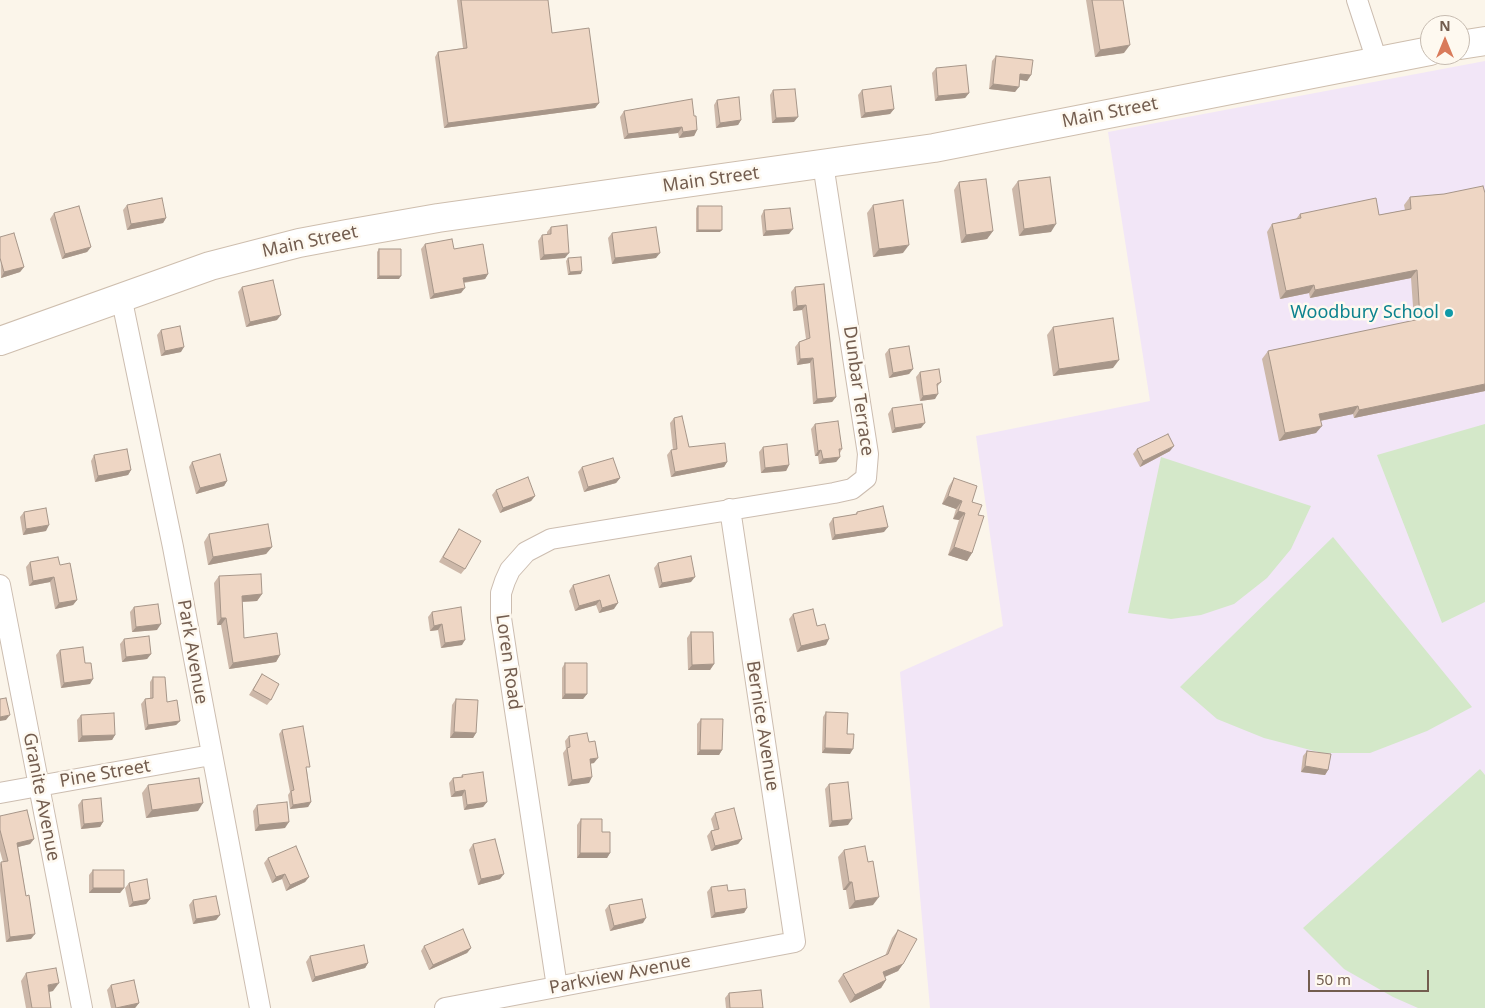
<!DOCTYPE html>
<style>
body{margin:0}
#map{position:relative;width:1485px;height:1008px;overflow:hidden;background:#fbf5ea;font-family:"Noto Sans",sans-serif}
canvas{display:block}
.north{position:absolute;left:1420px;top:15px;width:50px;height:50px;box-sizing:border-box;background:#fef9f0;border:1px solid #c6bbb0;border-radius:50%;rotate:0deg;font-size:14px;font-weight:700;line-height:20px;text-align:center;color:#735d4f}
.north::after{content:'';display:block;margin:auto;width:18px;height:22px;background:#d97b5b;clip-path:polygon(50% 0,100% 100%,50% 72%,0 100%)}
.scale{position:absolute;left:1308px;top:970px;width:121px;height:22px;box-sizing:border-box;border:2px solid #735d4f;border-top:0;padding-left:6px;font-size:15px;line-height:18px;white-space:nowrap;color:#735d4f;-webkit-text-stroke:4px #fef9f0;paint-order:stroke}
</style>
<div id="map">
<canvas width="1485" height="1008"></canvas>
<div class="north">N</div>
<div class="scale">50 m</div>
</div>
<script>
const c = document.querySelector('canvas').getContext('2d');
c.lineJoin = 'round';
function paint(path, color) {
  c.fillStyle = color;
  c.fill(path, 'evenodd');
}
function poly(rows) {
  const path = new Path2D();
  for (const r of rows) {
    path.moveTo(r[0], r[1]);
    for (let i = 2; i < r.length; i += 2) path.lineTo(r[i], r[i + 1]);
  }
  return path;
}
function stroke(path, color, width, dash) {
  c.strokeStyle = color;
  c.lineWidth = width;
  c.lineCap = dash ? 'butt' : 'round';
  c.setLineDash(dash || []);
  c.stroke(path);
}
function drawText(font, color, halo, rows, align = 'center') {
  c.font = font + ' "Noto Sans",sans-serif';
  c.lineWidth = 5;
  c.setLineDash([]);
  c.textBaseline = 'middle';
  c.strokeStyle = halo;
  c.fillStyle = color;
  for (const [text, x, y, turn = 0] of rows) {
    c.save();
    c.translate(x, y);
    c.rotate((+turn || 0) * Math.PI / 180);
    c.textAlign = isNaN(turn) ? turn : align;
    if (halo) c.strokeText(text, 0, 0);
    c.fillText(text, 0, 0);
    c.restore();
  }
}
const education = poly([
 [1485,61,1485,1008,930,1008,900,672,1003,626,976,436,1150,401,1108,132]
]);
const green = poly([
 [1485,424,1485,602,1442,623,1377,455],
 [1161,457,1311,506,1291,549,1267,578,1234,604,1201,615,1171,619,1128,613],
 [1333,537,1472,707,1427,731,1370,753,1322,753,1264,738,1217,719,1180,687],
 [1480,769,1485,775,1485,1008,1418,1008,1393,997,1344,969,1303,928]
]);
const minor = poly([
 [1357,0,1377,61],
 [121,296,173,547,260,1008],
 [0,585,82,1008],
 [0,793,211,755],
 [557,987,501,618,501,593,505,581,510,570,526,552,551,539,834,493,852,489,866,478,868,454,823,164],
 [445,1008,795,942,730,509]
]);
const secondary = poly([
 [1460,45,1485,41],
 [0,341,210,266,299,243,347,234,438,218,934,148,1430,51]
]);
const wall = poly([
 [457,0,548,0,552,33,599,103,595,108,444,128,435,57,438,52,463,48],
 [1086,0,1123,0,1124,53,1095,57],
 [996,56,1031,75,1027,81,1020,80,1015,92,989,89,992,61],
 [936,68,969,93,965,98,935,101,932,73],
 [773,90,794,122,772,123,770,95],
 [862,90,894,109,890,114,861,118,858,95],
 [717,100,741,120,738,125,716,128,714,105],
 [624,111,694,116,697,130,694,136,679,138,678,133,624,139,620,117],
 [1018,181,1051,232,1019,236,1012,189],
 [959,182,993,231,987,239,961,243,954,190],
 [1444,194,1485,391,1354,418,1353,414,1320,421,1316,433,1279,441,1262,359,1268,351,1414,321,1411,278,1310,298,1309,293,1280,299,1267,232,1272,224,1296,219,1300,214,1379,215,1405,210,1404,205,1410,197],
 [127,205,166,218,163,223,127,230,123,210],
 [873,205,903,253,873,257,867,213],
 [698,206,720,232,696,232,696,208],
 [764,210,789,234,763,236,761,216],
 [54,213,91,247,87,252,62,259,50,219],
 [551,227,565,258,540,260,538,241,542,235,547,235,547,232],
 [612,233,656,258,612,264,608,238],
 [0,237,24,267,20,272,1,278],
 [425,244,454,249,488,274,485,279,464,283,461,293,430,299,421,249],
 [379,249,399,279,377,279,377,252],
 [568,258,581,274,568,275,566,261],
 [824,284,836,397,832,402,813,404,810,363,797,365,795,347,799,342,806,339,802,310,793,311,791,292,795,287],
 [242,287,277,320,246,327,238,292],
 [1053,327,1113,368,1053,376,1047,335],
 [161,330,181,352,161,356,157,335],
 [889,349,913,369,909,374,889,378,885,354],
 [920,372,941,382,937,387,935,399,920,401,916,377],
 [892,408,921,428,892,433,888,414],
 [674,418,689,447,727,462,724,467,671,477,667,455,671,450,673,450,670,423],
 [815,424,842,449,840,453,840,457,836,462,819,464,818,456,815,456,811,429],
 [763,447,789,465,786,471,761,473,759,452],
 [1137,449,1170,451,1140,467,1133,454],
 [94,455,131,470,128,475,95,482,91,461],
 [192,462,227,481,224,486,196,494,189,467],
 [582,467,620,478,616,483,584,492,578,472],
 [954,478,972,502,978,515,972,553,967,561,948,555,959,520,953,519,956,509,942,504,949,486],
 [496,490,535,496,531,501,500,513,492,495],
 [24,512,46,531,23,535,20,517],
 [857,512,884,532,832,540,829,524,833,518,855,515],
 [459,529,465,569,461,574,439,562],
 [209,534,272,547,266,554,208,565,204,542],
 [30,562,60,565,77,600,73,605,55,609,50,582,29,586,26,567],
 [658,563,691,582,659,588,654,568],
 [609,575,614,609,599,613,596,605,575,611,569,591,573,585],
 [219,576,262,594,257,601,242,602,244,638,280,655,276,662,229,669,221,625,217,625,214,583],
 [134,607,157,630,132,632,130,612],
 [432,612,462,645,441,648,438,630,430,631,428,617],
 [793,614,817,626,826,645,797,652,789,619],
 [691,632,714,664,710,670,688,670,687,638],
 [124,639,151,654,147,659,122,662,120,644],
 [60,650,85,663,90,684,61,688,56,655],
 [565,663,587,694,583,699,562,699,562,668],
 [262,674,271,700,267,705,249,695],
 [153,677,167,702,180,721,176,725,145,730,141,704,145,699,150,698,150,682],
 [456,699,476,733,473,738,450,738,452,705],
 [826,712,847,734,850,754,822,753,823,717],
 [81,715,115,735,112,740,78,742,77,720],
 [701,719,722,750,719,755,697,755,697,724],
 [282,730,307,771,311,802,308,807,290,809,288,795,290,792,279,734],
 [569,736,594,763,590,764,589,783,568,786,563,753,566,749,565,741],
 [1307,751,1328,770,1325,775,1301,772,1303,756],
 [462,775,487,802,483,807,464,810,462,796,451,797,449,783,453,778,461,777],
 [829,784,848,825,829,827,825,789],
 [148,785,198,811,146,818,142,793],
 [82,800,103,822,100,827,81,829,78,805],
 [257,805,285,828,255,831,253,811],
 [715,813,742,839,738,844,711,851,707,836,711,831,714,830,711,819],
 [0,816,34,839,30,844,18,847,26,896,31,939,6,942,0,891,0,864,1,862,3,862,0,851],
 [581,819,602,832,610,853,607,858,577,858,577,825],
 [473,844,500,879,478,885,469,850],
 [844,850,873,905,849,909,846,890,843,890,838,857],
 [268,858,309,877,305,882,286,891,282,879,272,883,264,863],
 [93,870,124,888,120,893,89,893,89,875],
 [129,883,150,899,146,904,129,907,125,888],
 [711,887,728,891,747,908,744,913,711,918,707,892],
 [193,900,220,915,216,920,193,924,189,905],
 [609,905,643,923,610,931,605,910],
 [898,930,903,964,898,971,885,977,886,980,881,988,850,1003,838,981,843,974,885,956,892,938],
 [424,946,471,948,467,953,429,970,421,951],
 [310,956,368,963,365,968,312,982,306,962],
 [26,973,53,991,49,992,51,1008,26,1008,21,981],
 [111,985,139,1003,135,1008,111,1008,107,990],
 [729,993,763,1008,726,1008,725,998]
]);
const shadedWall = poly([
 [1130,45,1124,53,1095,57,1100,50],
 [1020,74,1031,75,1027,81,1017,79],
 [993,84,1019,87,1015,92,989,89],
 [969,93,965,98,935,101,938,96],
 [599,103,595,108,444,128,448,123],
 [894,109,890,114,861,118,865,113],
 [798,117,794,122,772,123,776,118],
 [741,120,738,125,716,128,720,123],
 [682,127,678,133,624,139,628,134],
 [697,130,694,136,679,138,683,132],
 [166,218,163,223,127,230,131,224],
 [1056,224,1051,232,1019,236,1024,229],
 [793,229,789,234,763,236,766,231],
 [698,230,722,230,720,232,696,232],
 [993,231,987,239,961,243,966,235],
 [909,245,903,253,873,257,879,249],
 [91,247,87,252,62,259,65,254],
 [569,253,565,258,540,260,544,255],
 [660,253,656,258,612,264,615,258],
 [24,267,20,272,1,278,4,272],
 [1417,270,1411,278,1310,298,1315,290],
 [582,271,581,274,568,275,570,272],
 [488,274,485,279,459,283,463,278],
 [379,276,401,276,399,279,377,279],
 [1314,285,1309,293,1280,299,1286,291],
 [465,288,461,293,430,299,434,294],
 [806,305,802,310,793,311,797,306],
 [281,315,277,320,246,327,250,322],
 [184,347,181,352,161,356,165,351],
 [813,358,810,363,797,365,800,359],
 [1119,360,1113,368,1053,376,1059,369],
 [913,369,909,374,889,378,893,373],
 [1485,384,1485,391,1354,418,1359,410],
 [938,394,935,399,920,401,923,396],
 [836,397,832,402,813,404,817,399],
 [1358,406,1353,414,1314,422,1319,414],
 [925,423,921,428,892,433,895,428],
 [1322,426,1316,433,1279,441,1285,433],
 [1174,446,1170,451,1140,467,1143,461],
 [821,450,818,456,815,456,818,451],
 [840,457,836,462,819,464,823,459],
 [727,462,724,467,671,477,675,472],
 [789,465,786,471,761,473,765,468],
 [131,470,128,475,95,482,98,476],
 [620,478,616,483,584,492,588,487],
 [227,481,224,486,196,494,200,488],
 [535,496,531,501,500,513,503,508],
 [948,496,962,501,956,509,942,504],
 [958,511,965,513,959,520,953,519],
 [49,525,46,531,23,535,26,529],
 [888,527,884,532,832,540,835,535],
 [272,547,266,554,208,565,213,557],
 [954,547,972,553,967,561,948,555],
 [54,577,50,582,29,586,33,581],
 [695,577,691,582,659,588,662,583],
 [262,594,257,601,237,602,242,596],
 [77,600,73,605,55,609,59,603],
 [600,600,596,605,575,611,579,606],
 [618,603,614,609,599,613,602,608],
 [221,618,226,618,221,625,217,625],
 [161,624,157,630,132,632,136,627],
 [442,624,438,630,430,631,434,626],
 [829,639,826,645,797,652,801,646],
 [465,640,462,645,441,648,445,643],
 [151,654,147,659,122,662,126,657],
 [280,655,276,662,229,669,233,663],
 [714,664,710,670,688,670,692,665],
 [93,679,90,684,61,688,64,683],
 [565,694,587,694,583,699,562,699],
 [10,715,6,720,0,721,0,717],
 [180,721,176,725,145,730,148,725],
 [454,732,476,733,473,738,450,738],
 [115,735,112,740,78,742,82,736],
 [825,748,853,749,850,754,822,753],
 [700,750,722,750,719,755,697,755],
 [598,758,594,763,586,764,590,759],
 [1305,766,1328,770,1325,775,1301,772],
 [592,777,589,783,568,786,572,780],
 [465,790,462,796,451,797,455,792],
 [311,802,308,807,290,809,293,805],
 [487,802,483,807,464,810,467,805],
 [203,803,198,811,146,818,152,810],
 [852,819,848,825,829,827,832,821],
 [103,822,100,827,81,829,84,824],
 [289,822,285,828,255,831,259,825],
 [34,839,30,844,14,848,17,843],
 [742,839,738,844,711,851,715,846],
 [580,853,610,853,607,858,577,858],
 [285,874,282,879,272,883,276,877],
 [504,874,500,879,478,885,481,879],
 [309,877,305,882,286,891,290,885],
 [849,882,852,882,846,890,843,890],
 [93,888,124,888,120,893,89,893],
 [879,897,873,905,849,909,855,901],
 [150,899,146,904,129,907,133,902],
 [747,908,744,913,711,918,715,913],
 [220,915,216,920,193,924,196,919],
 [646,918,643,923,610,931,614,926],
 [35,934,31,939,6,942,10,937],
 [471,948,467,953,429,970,433,965],
 [368,963,365,968,312,982,315,977],
 [903,964,898,971,877,980,883,972],
 [886,980,881,988,850,1003,855,995],
 [59,983,53,991,42,993,48,985],
 [139,1003,135,1008,116,1008]
]);
const building = poly([
 [461,0,548,0,552,33,589,28,599,103,448,123,438,52,467,48,461,0],
 [1092,0,1123,0,1130,45,1100,50,1092,0],
 [996,56,1033,60,1031,75,1020,74,1019,87,993,84,996,56],
 [966,65,969,93,938,96,936,68,966,65],
 [891,86,894,109,865,113,862,90,891,86],
 [795,89,798,117,776,118,773,90,795,89],
 [739,97,741,120,720,123,717,100,739,97],
 [692,99,694,116,696,116,697,130,683,132,682,127,628,134,624,111,692,99],
 [1050,177,1056,224,1024,229,1018,181,1050,177],
 [986,179,993,231,966,235,959,182,986,179],
 [1483,186,1485,193,1485,384,1359,410,1358,406,1319,414,1322,426,1285,433,1268,351,1420,319,1417,270,1315,290,1314,285,1286,291,1272,224,1301,218,1300,214,1376,198,1379,215,1411,209,1410,197,1444,194,1483,186],
 [162,198,166,218,131,224,127,205,162,198],
 [903,200,909,245,879,249,873,205,903,200],
 [79,206,91,247,65,254,54,213,79,206],
 [698,206,722,206,722,230,698,230,698,206],
 [790,208,793,229,766,231,764,210,790,208],
 [567,225,569,253,544,255,542,235,551,234,551,227,567,225],
 [656,227,660,253,615,258,612,233,656,227],
 [14,233,24,267,4,272,0,258,0,237,14,233],
 [452,239,454,249,483,244,488,274,463,278,465,288,434,294,425,244,452,239],
 [379,249,401,249,401,276,379,276,379,249],
 [581,257,582,271,570,272,568,258,581,257],
 [273,280,281,315,250,322,242,287,273,280],
 [824,284,836,397,817,399,813,358,800,359,799,342,810,338,806,305,797,306,795,287,824,284],
 [1113,318,1119,360,1059,369,1053,327,1113,318],
 [180,326,184,347,165,351,161,330,180,326],
 [909,346,913,369,893,373,889,349,909,346],
 [939,369,941,382,937,384,938,394,923,396,920,372,939,369],
 [922,404,925,423,895,428,892,408,922,404],
 [682,416,689,447,725,443,727,462,675,472,671,450,677,449,674,418,682,416],
 [838,421,842,449,839,449,840,457,823,459,821,450,818,451,815,424,838,421],
 [1168,434,1174,446,1143,461,1137,449,1168,434],
 [787,444,789,465,765,468,763,447,787,444],
 [127,449,131,470,98,476,94,455,127,449],
 [220,454,227,481,200,488,192,462,220,454],
 [613,458,620,478,588,487,582,467,613,458],
 [528,477,535,496,503,508,496,490,528,477],
 [954,478,977,486,972,502,982,505,978,515,984,516,972,553,954,547,965,513,958,511,962,501,948,496,954,478],
 [883,506,888,527,835,535,833,518,857,514,857,512,883,506],
 [46,508,49,525,26,529,24,512,46,508],
 [268,524,272,547,213,557,209,534,268,524],
 [459,529,481,541,465,569,443,557,459,529],
 [691,556,695,577,662,583,658,563,691,556],
 [58,557,60,565,70,563,77,600,59,603,54,577,33,581,30,562,58,557],
 [261,574,262,594,242,596,244,638,277,633,280,655,233,663,226,618,221,618,219,576,261,574],
 [609,575,618,603,602,608,600,600,579,606,573,585,609,575],
 [158,604,161,624,136,627,134,607,158,604],
 [461,607,465,640,445,643,442,624,434,626,432,612,461,607],
 [813,609,817,626,825,624,829,639,801,646,793,614,813,609],
 [691,632,713,632,714,664,692,665,691,632],
 [149,636,151,654,126,657,124,639,149,636],
 [83,647,85,663,91,663,93,679,64,683,60,650,83,647],
 [565,663,587,663,587,694,565,694,565,663],
 [262,674,279,684,271,700,253,690,262,674],
 [153,677,165,677,167,702,177,700,180,721,148,725,145,699,153,698,153,677],
 [6,698,10,715,0,717,0,699,6,698],
 [456,699,478,700,476,733,454,732,456,699],
 [826,712,848,713,847,734,854,734,853,749,825,748,826,712],
 [114,713,115,735,82,736,81,715,114,713],
 [701,719,723,719,722,750,700,750,701,719],
 [303,726,310,767,306,767,311,802,293,805,291,791,294,790,282,730,303,726],
 [587,733,589,742,595,741,598,758,590,759,592,777,572,780,567,748,570,747,569,736,587,733],
 [1307,751,1331,754,1328,770,1305,766,1307,751],
 [483,772,487,802,467,805,465,790,455,792,453,778,463,777,462,775,483,772],
 [199,778,203,803,152,810,148,785,199,778],
 [848,782,852,819,832,821,829,784,848,782],
 [101,798,103,822,84,824,82,800,101,798],
 [287,802,289,822,259,825,257,805,287,802],
 [734,808,742,839,715,846,711,831,719,829,715,813,734,808],
 [27,810,34,839,17,843,26,896,29,895,35,934,10,937,1,862,8,861,0,830,0,816,27,810],
 [581,819,602,819,602,832,610,832,610,853,580,853,581,819],
 [495,839,504,874,481,879,473,844,495,839],
 [296,846,309,877,290,885,285,874,276,877,268,858,296,846],
 [865,846,868,862,873,861,879,897,855,901,852,882,849,882,844,850,865,846],
 [93,870,124,870,124,888,93,888,93,870],
 [147,879,150,899,133,902,129,883,147,879],
 [727,885,728,891,745,889,747,908,715,913,711,887,727,885],
 [216,896,220,915,196,919,193,900,216,896],
 [642,899,646,918,614,926,609,905,642,899],
 [463,929,471,948,433,965,424,946,463,929],
 [898,930,917,939,903,964,883,972,886,980,855,995,843,974,888,954,898,930],
 [364,945,368,963,315,977,310,956,364,945],
 [56,968,59,983,48,985,51,1008,32,1008,26,973,56,968],
 [134,980,139,1003,116,1008,111,985,134,980],
 [761,990,763,1008,730,1008,729,993,761,990]
]);
const markers = [
 [1449,313,5,"#0f9aa8"]
];
const streetNames = [
 ["Main Street",1110,113,-11],
 ["Main Street",711,180,-8],
 ["Main Street",310,242,-12],
 ["Dunbar Terrace",858,391,82],
 ["Park Avenue",192,652,80],
 ["Loren Road",508,662,82],
 ["Bernice Avenue",762,726,81],
 ["Pine Street",105,774,-10],
 ["Granite Avenue",41,797,79],
 ["Parkview Avenue",620,975,-11]
];
const cultureNames = [
 ["Woodbury School",1439,313]
];
paint(education, '#f2e6f7');
paint(green, '#d4e8c9');
stroke(minor, '#ccbdb0', 22);
stroke(secondary, '#cebeae', 30);
stroke(minor, '#fff', 20);
stroke(secondary, '#fff', 28);
paint(wall, '#cdb8a9');
paint(shadedWall, '#a79689');
paint(building, '#eed6c4');
stroke(building, '#a79689', 1);
for (const [x, y, r, color] of markers) {
  const dot = new Path2D();
  dot.arc(x, y, r, 0, 2 * Math.PI);
  c.fillStyle = color;
  c.fill(dot);
  stroke(dot, '#fef9f0', 2);
}
drawText('18px', '#735d4f', '#fef9f0', streetNames);
drawText('18px', '#0d838f', '#fef9f0', cultureNames, 'right');
</script>
